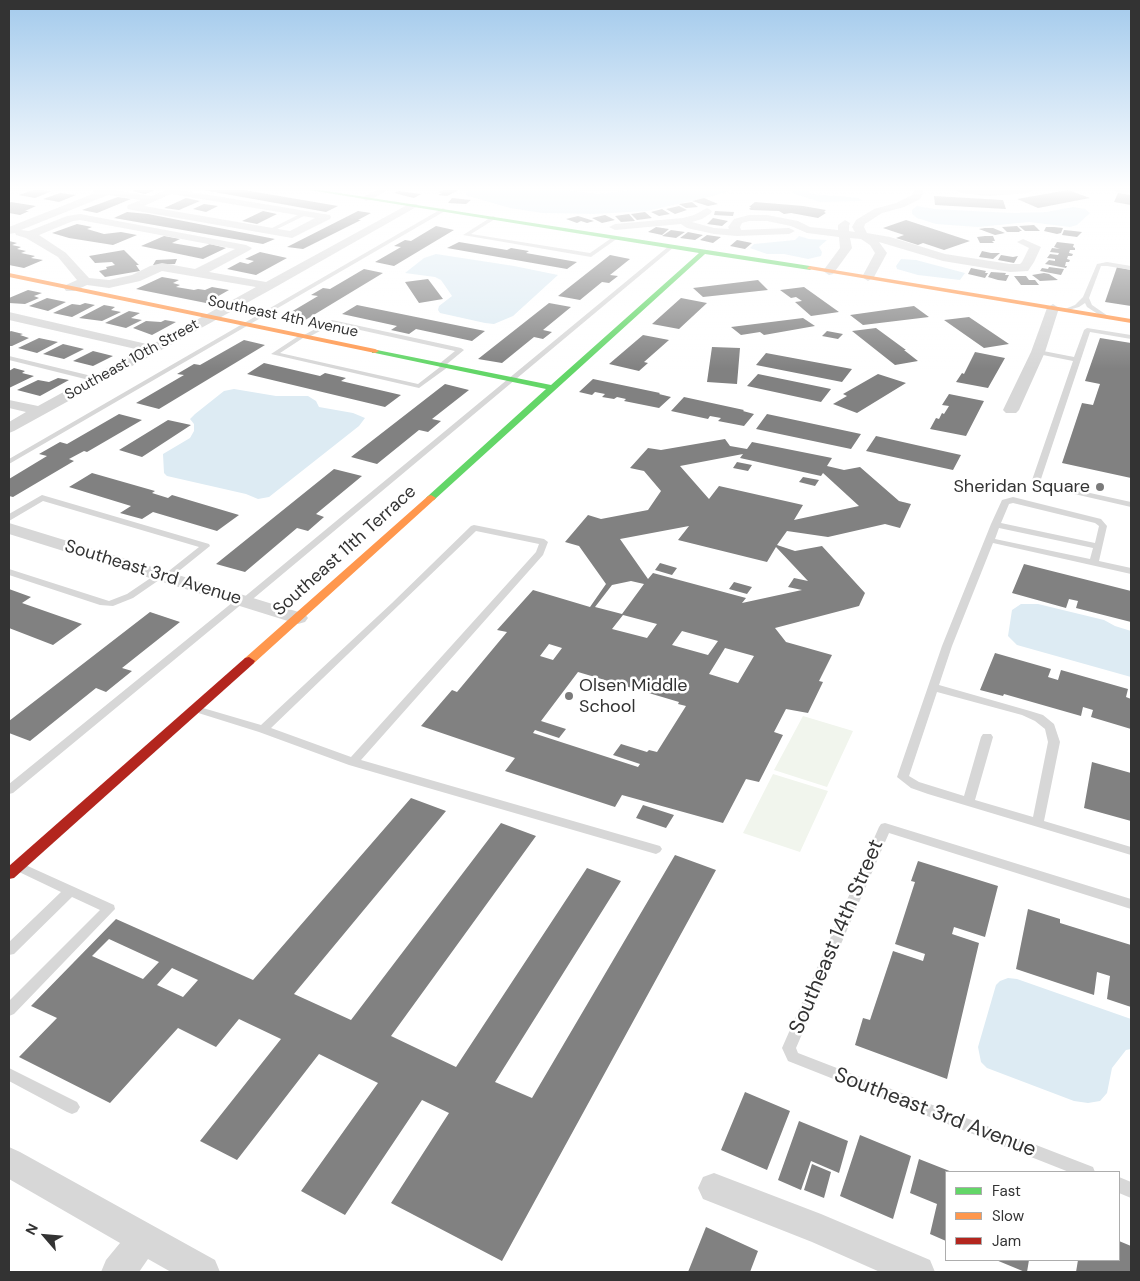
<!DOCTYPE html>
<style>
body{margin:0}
#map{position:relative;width:1140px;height:1281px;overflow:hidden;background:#fff;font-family:"DM Sans",sans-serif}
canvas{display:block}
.frame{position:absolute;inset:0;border:10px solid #333;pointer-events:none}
.legend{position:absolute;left:945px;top:1171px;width:175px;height:90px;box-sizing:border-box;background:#fff;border:1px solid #adadad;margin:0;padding:6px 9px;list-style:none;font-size:15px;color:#333}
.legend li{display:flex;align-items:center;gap:10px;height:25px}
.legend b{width:25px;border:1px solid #adadad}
.north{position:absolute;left:20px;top:1211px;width:50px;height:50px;-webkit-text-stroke:4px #fff;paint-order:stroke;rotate:297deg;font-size:14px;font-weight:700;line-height:20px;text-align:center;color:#333}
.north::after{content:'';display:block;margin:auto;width:18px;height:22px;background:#333;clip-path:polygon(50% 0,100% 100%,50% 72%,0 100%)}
</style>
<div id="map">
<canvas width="1140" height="1281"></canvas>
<div class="frame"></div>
<ul class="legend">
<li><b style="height:6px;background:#63d668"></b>Fast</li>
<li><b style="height:6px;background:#ff974d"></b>Slow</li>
<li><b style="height:6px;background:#b3261e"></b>Jam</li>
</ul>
<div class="north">N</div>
</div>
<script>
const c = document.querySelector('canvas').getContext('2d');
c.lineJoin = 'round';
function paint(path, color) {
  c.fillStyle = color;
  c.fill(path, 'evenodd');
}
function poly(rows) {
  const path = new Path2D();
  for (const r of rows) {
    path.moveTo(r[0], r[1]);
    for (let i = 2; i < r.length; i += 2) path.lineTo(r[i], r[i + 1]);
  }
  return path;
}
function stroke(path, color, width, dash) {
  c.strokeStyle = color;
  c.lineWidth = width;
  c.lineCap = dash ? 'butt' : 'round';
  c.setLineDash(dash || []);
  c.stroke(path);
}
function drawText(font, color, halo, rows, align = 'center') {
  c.font = font + ' "DM Sans",sans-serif';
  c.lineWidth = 5;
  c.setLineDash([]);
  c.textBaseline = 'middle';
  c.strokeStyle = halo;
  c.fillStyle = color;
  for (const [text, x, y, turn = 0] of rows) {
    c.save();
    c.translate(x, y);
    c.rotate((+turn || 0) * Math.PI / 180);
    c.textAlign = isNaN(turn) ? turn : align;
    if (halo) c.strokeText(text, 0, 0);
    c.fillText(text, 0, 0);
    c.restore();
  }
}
const green = poly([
 [803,716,853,731,827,787,774,770],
 [773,774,828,791,800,852,743,833]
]);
const water = poly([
 [468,190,566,190,598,194,631,190,731,190,717,195,647,211,594,214,542,213,510,208,465,195],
 [794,190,810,190,808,192,813,194,858,198,862,201,820,202,792,193],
 [917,206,934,209,1013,213,1046,212,1073,207,1085,209,1090,213,1077,225,1070,227,1029,222,978,227,936,224,917,218,912,214,912,210],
 [799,236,809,239,827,240,819,247,822,252,821,256,808,259,784,254,767,254,750,248,754,244,795,240],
 [436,254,514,266,558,275,513,316,494,324,485,323,440,313,438,310,439,306,452,296,441,280,435,277,405,273,424,258],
 [901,259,916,260,965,273,960,280,918,275,897,269,896,266],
 [234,389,276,396,308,396,316,401,319,407,353,413,365,418,359,426,269,497,258,499,246,494,167,476,164,473,163,454,190,438,194,431,194,424,190,419,195,414,224,391],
 [1021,604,1038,604,1104,620,1115,626,1131,631,1131,677,1017,645,1008,636,1012,610],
 [1008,978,1017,979,1131,1019,1131,1049,1126,1050,1112,1068,1107,1093,1100,1101,1088,1103,1074,1101,987,1068,981,1062,978,1047,996,985,1000,981]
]);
const building = poly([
 [33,190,43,190,52,191,35,198,19,195],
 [136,190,155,190,145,194,132,191],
 [203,190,244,190,338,206,326,212],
 [443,190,459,190,447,196,438,195,442,193,438,192],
 [1068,190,1090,198,1038,208,1017,199],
 [399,191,421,194,414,198,394,193],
 [60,193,76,195,59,202,43,199],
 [1118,193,1131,195,1131,205,1114,202],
 [934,196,1003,200,1006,209,935,205],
 [118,197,131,199,97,213,82,210],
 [186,198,200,201,179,210,164,208],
 [452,198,471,200,466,204,448,203],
 [704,198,718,204,708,206,692,201],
 [11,202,36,206,25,211,29,211,20,215,9,213,9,203],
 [692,202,698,207,686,208,679,204],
 [755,202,803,206,826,210,824,212,826,213,818,218,791,213,784,214,779,211,751,210,749,209,751,207,749,207],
 [204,204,218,206,206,212,193,209],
 [679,206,687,210,675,214,666,209],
 [662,209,670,214,659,216,651,212],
 [263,211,277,214,257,224,242,221],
 [358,211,371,213,358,220,361,220,303,249,287,247],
 [715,211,734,212,733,216,714,215],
 [127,212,148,214,275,239,263,244,114,218],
 [645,212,652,218,637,220,631,214],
 [629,214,635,221,621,222,615,216],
 [605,215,615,220,602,223,592,218],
 [578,216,594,221,587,223,581,221,577,223,566,219],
 [713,218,728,221,722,226,707,224],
 [906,220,970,241,944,250,923,243,918,245,896,238,904,235,883,228],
 [77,224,92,227,87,229,104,234,121,232,137,235,113,245,69,238,52,233],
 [1034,225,1040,231,1025,231,1019,226],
 [436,226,454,230,394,266,375,262,401,247,394,246,405,240,411,241],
 [1017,226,1022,231,1019,231,1020,232,1007,232,1002,227],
 [656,227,669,229,662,235,648,232],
 [1046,227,1054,227,1063,228,1061,233,1057,234,1044,231],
 [985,228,993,228,1005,233,995,235,979,229],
 [671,230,685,232,676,238,662,236],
 [1064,230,1074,231,1082,232,1077,237,1062,235],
 [688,232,703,235,695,240,680,238],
 [707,235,721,237,713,243,700,240],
 [164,236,180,239,172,243,201,248,210,244,226,248,203,259,141,246],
 [985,236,993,236,995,241,992,241,994,243,980,243,977,237],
 [737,240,752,243,745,249,730,246],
 [9,241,17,243,12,245,21,247,17,249,26,251,21,253,35,256,31,258,43,260,24,268,9,265],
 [459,242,507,250,511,248,529,251,526,253,577,262,567,269,447,248],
 [1057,242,1074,244,1073,247,1075,248,1075,250,1070,250,1069,253,1073,254,1072,256,1068,256,1067,259,1070,260,1069,262,1066,262,1065,266,1067,266,1066,268,1045,264,1049,260,1055,261,1055,259,1047,258,1050,254,1058,255,1059,253,1050,252,1052,248,1060,249,1054,247],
 [124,250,139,265,136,265,140,271,105,277,99,271,107,269,106,267,115,265,112,262,95,263,89,256],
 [982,251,991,253,1000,253,993,259,979,257],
 [260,252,287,258,256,275,227,269,240,262,248,264,254,261,245,259],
 [610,255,630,259,610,275,618,276,609,283,602,282,580,300,558,296],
 [1001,255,1013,257,1018,256,1014,263,998,260],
 [177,259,175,264,153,265,156,260],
 [1049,267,1064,269,1061,275,1040,271,1042,268,1048,269],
 [1117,267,1131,270,1131,306,1105,302],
 [971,268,986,271,985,273,988,273,985,278,968,274],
 [364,269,383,273,302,322,281,318,318,296,311,295,323,288,330,289],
 [991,272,1006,273,1005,275,1009,275,1006,281,998,280,988,277],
 [1044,273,1049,274,1058,280,1040,281,1032,275],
 [1014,276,1026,276,1029,280,1035,280,1039,285,1021,285],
 [162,277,179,280,173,283,180,285,176,287,194,290,198,289,205,290,212,287,229,290,206,303,136,289],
 [428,279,443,299,419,303,405,282],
 [758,280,768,290,703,297,693,288],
 [804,287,839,312,811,316,795,302,802,301,796,297,791,298,780,290],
 [28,290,42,293,34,296,39,298,25,304,9,303,9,298],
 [47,298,66,302,48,311,29,306],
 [681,298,707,303,679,329,652,324],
 [85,303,95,305,72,317,53,313,72,304,80,305],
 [549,303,571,307,543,330,552,332,543,339,534,337,502,363,478,359],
 [104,305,115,307,111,310,121,312,102,321,79,318],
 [357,305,485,331,472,341,416,329,409,334,391,330,397,326,342,314],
 [914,306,929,317,863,325,850,315],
 [129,311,140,313,131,318,142,320,126,328,105,323],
 [969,317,1009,344,984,348,944,320],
 [803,318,815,326,764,335,760,332,741,335,731,327],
 [165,320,176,322,152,335,133,328,146,321,161,322],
 [876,328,906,350,904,350,918,361,895,365,852,331],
 [11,331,23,334,20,335,29,338,12,346,9,346,9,332],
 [827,331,843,334,838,339,822,336],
 [643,335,669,340,644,362,648,363,639,371,609,364],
 [39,338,58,342,37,353,18,348],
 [1100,338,1131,343,1131,478,1062,463,1082,403,1093,405,1100,384,1085,381],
 [244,340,265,345,159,409,136,403,184,375,177,374,194,364,200,365],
 [63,344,84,349,64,359,43,354],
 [712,347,740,348,737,384,707,382],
 [93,351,113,356,93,366,73,361],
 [975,352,1005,358,988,388,956,382,962,373,964,374],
 [766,353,852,369,842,382,756,365],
 [264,363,320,376,325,373,346,378,341,381,401,395,385,407,247,374],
 [14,368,25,371,22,373,34,376,9,388,9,371],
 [758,374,831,389,821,402,747,386],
 [878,374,906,383,857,413,833,404,847,396,843,394],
 [58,378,69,380,40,396,17,390,38,380,49,382],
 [593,379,660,393,659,394,671,397,659,408,624,401,626,399,617,397,614,399,602,397,605,394,595,392,592,395,579,392],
 [445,384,469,390,432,419,441,421,428,432,419,430,377,464,351,457],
 [949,394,984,401,966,436,930,429,936,418,939,419,942,413,944,414,949,406,942,405],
 [684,397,744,410,743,411,754,414,744,426,718,421,721,418,710,416,708,419,671,411],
 [119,414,142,420,87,452,84,451,69,459,74,461,13,497,9,496,9,479,47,456,39,454,60,442,67,444],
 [767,414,861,434,851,449,756,429],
 [168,420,191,425,142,457,119,450],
 [876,436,916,445,961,455,953,470,866,451],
 [725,439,730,446,747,449,752,442,832,458,827,466,844,470,860,467,899,501,911,504,900,528,885,524,828,537,787,531,777,545,795,551,822,546,865,593,859,606,775,628,786,642,832,655,819,681,823,682,808,713,786,709,774,732,783,735,759,782,746,779,723,823,622,795,615,807,505,771,515,758,421,726,452,690,457,692,507,632,497,630,533,590,590,607,606,584,579,546,565,542,588,515,601,519,648,510,661,491,644,471,630,468,648,448,661,450],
 [743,454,740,458,821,476,823,473,859,506,794,520,803,505,719,486,709,499,680,466],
 [689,526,678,540,767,562,776,547,808,581,794,578,788,587,802,590,742,603,746,598,653,573,648,579,620,539],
 [631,581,644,584,622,614,595,607,612,585],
 [623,615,657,624,647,638,612,629],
 [682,631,718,641,708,655,672,645],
 [549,644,562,648,553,660,540,656],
 [725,648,754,656,738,683,709,674],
 [578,672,679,702,678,704,686,706,657,752,649,750,647,752,621,744,613,755,640,764,638,767,533,733,535,730,559,738,566,729,541,721],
 [737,462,752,465,748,471,733,468],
 [334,469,362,476,316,514,324,517,308,531,297,528,245,572,216,564],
 [92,473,155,491,152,493,168,498,172,495,239,515,217,531,153,512,142,519,120,513,131,506,69,487],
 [803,477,819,480,815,486,799,482],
 [660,563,677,568,672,575,655,570],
 [1024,564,1131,591,1131,622,1076,608,1078,601,1069,599,1066,608,1012,593],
 [734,582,752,587,747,594,729,589],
 [9,589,31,597,22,603,82,624,53,645,9,628],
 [150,612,180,622,122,668,132,671,106,692,96,688,30,741,9,733,9,721],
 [995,653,1051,669,1048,677,1058,680,1061,670,1128,689,1126,697,1131,699,1131,729,1091,717,1093,710,1083,707,1081,716,1004,694,1003,696,980,690],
 [1092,762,1131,773,1131,821,1084,808],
 [411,798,446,811,294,994,351,1020,501,823,536,836,391,1036,456,1067,587,868,621,881,495,1082,532,1098,675,855,716,870,502,1261,391,1203,449,1113,422,1100,345,1215,301,1191,378,1083,319,1054,237,1160,200,1141,281,1039,239,1019,216,1047,178,1028,110,1103,19,1057,57,1018,31,1006,116,919,253,980],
 [109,939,159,962,143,979,92,956],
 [172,968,198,980,183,997,157,985],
 [643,805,674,815,666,828,636,818],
 [918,861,998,886,985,937,954,927,952,934,979,943,947,1079,855,1045,863,1018,870,1020,893,951,923,961,925,954,895,944,915,882,911,881],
 [1028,909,1060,919,1060,923,1131,945,1131,1007,1107,999,1110,976,1097,972,1094,995,1016,969],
 [745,1092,790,1111,767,1170,721,1150],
 [799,1121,848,1141,839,1173,811,1161,801,1190,778,1180],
 [860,1135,911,1156,893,1219,840,1196],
 [919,1159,952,1172,946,1172,946,1241,930,1234,937,1204,910,1193],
 [812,1164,831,1172,824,1198,804,1190],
 [706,1227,758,1251,750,1272,688,1272],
 [1119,1241,1131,1246,1131,1272,1076,1272,1078,1260,1119,1260],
 [996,1260,1029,1260,1027,1272,1025,1272]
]);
const lane = poly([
 [443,208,446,210,445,211,9,464,9,459,443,208],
 [304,212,307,214,306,215,271,232,266,231,304,212],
 [493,216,495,217,495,219,471,234,590,253,613,237,618,238,591,257,463,235,493,216],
 [669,246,674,247,248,603,243,603,13,793,9,794,9,784,238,598,243,598,669,246],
 [1107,262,1131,266,1131,270,1107,266,1101,266,1089,298,1092,305,1108,316,1108,318,1104,318,1087,307,1085,303,1079,307,1065,311,1065,309,1075,305,1083,297,1097,264,1107,262],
 [332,320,461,348,464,350,447,364,450,366,448,367,419,388,271,354,300,335,304,335,332,320],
 [333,324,455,351,439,364,437,365,440,367,418,384,280,353,303,338,307,338,333,324],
 [1087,328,1131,335,1131,339,1090,332,1040,482,1131,502,1131,507,1035,485,1031,483,1073,361,1038,354,1035,352,1038,350,1074,357,1084,330,1087,328],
 [9,356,100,378,101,380,97,382,9,360,9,356],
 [42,495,209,544,210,546,169,579,162,578,133,598,113,606,100,605,9,575,9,569,109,601,127,594,158,573,165,574,199,547,43,501,9,521,9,514,42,495],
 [1013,497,1101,519,1107,526,1099,561,1131,568,1131,574,993,543,952,646,939,685,1030,711,1043,715,1054,724,1060,742,1044,821,1131,847,1131,855,928,794,911,788,897,777,942,646,991,524,1002,500,1013,497],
 [1013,503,1095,523,1099,526,1095,543,1001,523,1009,504,1013,503],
 [999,528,1093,548,1090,559,995,539,999,528],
 [937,692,1022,715,1035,721,1045,729,1048,742,1033,817,975,800,993,737,991,734,983,734,981,737,964,796,919,782,909,776,937,692],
 [474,525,544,539,548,542,543,555,361,760,660,846,662,849,660,852,656,854,349,765,259,732,192,711,191,709,196,706,261,725,392,603,471,526,474,525],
 [476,531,539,544,536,552,351,757,271,728,476,531],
 [885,823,1131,899,1131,909,889,833,796,1048,798,1053,1093,1167,1095,1172,1069,1172,788,1061,782,1048,879,827,881,824,885,823],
 [21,863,114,905,115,909,14,1014,9,1016,9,1001,100,910,72,897,14,954,9,955,9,942,61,892,17,871,15,868,17,865,21,863],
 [9,1068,77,1102,80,1107,77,1112,72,1114,67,1112,9,1081,9,1068],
 [1119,1177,1131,1182,1131,1198,1119,1193,1119,1177]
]);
const street = poly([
 [92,190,116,190,152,196,165,190,180,190,330,215,331,217,330,219,292,238,132,210,128,209,127,207,128,205,141,200,108,195,21,230,29,231,67,216,80,214,246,245,252,248,250,250,209,272,266,282,409,204,417,204,418,206,272,289,14,431,9,433,9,422,26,412,9,408,9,400,38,406,140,350,9,320,9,312,151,345,256,287,162,271,140,281,109,288,87,285,74,291,66,291,64,288,66,285,77,280,58,257,26,238,16,235,15,233,9,234,9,227,95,193,92,190],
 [171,194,315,218,290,231,144,206,171,194],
 [80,220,235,249,195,269,162,263,150,266,132,275,109,280,89,278,66,253,39,235,73,221,80,220],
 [376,190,388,190,370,200,366,201,361,198,376,190],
 [914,190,924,190,920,199,904,207,882,213,865,224,864,227,867,233,890,237,945,254,1010,264,1020,264,1022,262,1029,248,1017,242,1023,239,1041,247,1034,262,1028,271,1010,272,943,261,879,242,887,253,874,277,868,281,862,277,875,253,870,245,861,239,850,238,852,248,833,274,829,275,823,271,840,248,839,237,807,233,791,226,767,221,749,221,742,223,740,227,741,230,789,228,795,231,789,234,737,236,714,234,687,228,681,224,615,230,609,227,615,224,683,218,694,215,707,208,712,211,711,213,702,219,692,222,714,228,729,229,728,227,734,219,749,215,767,215,798,221,810,227,838,230,838,225,845,220,850,223,849,226,849,231,855,232,852,227,856,220,874,209,896,203,912,195,914,190],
 [956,190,1033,190,1028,193,989,196,961,193,956,190],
 [1114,190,1131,190,1131,194,1119,193,1114,190],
 [1053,304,1059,308,1045,352,1019,410,1016,413,1006,413,1003,410,1031,352,1047,308,1053,304],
 [9,523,305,614,308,618,305,622,298,624,291,622,9,534,9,523],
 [9,1147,20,1152,215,1260,220,1272,171,1272,148,1259,139,1272,101,1272,106,1260,120,1243,9,1179,9,1147],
 [714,1173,821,1214,930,1260,935,1272,880,1272,812,1242,703,1199,698,1188,703,1177,714,1173]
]);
const fast = poly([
 [309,190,320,190,810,266,813,268,810,270,705,254,434,500,431,501,426,498,428,496,546,389,375,353,372,353,372,349,551,385,699,253,309,190]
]);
const slow = poly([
 [810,266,1131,319,1131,323,808,269,807,268,810,266],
 [9,273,375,349,379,351,375,353,9,277,9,273],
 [431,495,436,498,434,500,253,664,245,664,243,661,245,658,428,496,431,495]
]);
const jam = poly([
 [249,657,255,661,253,664,14,878,9,879,9,866,245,658,249,657]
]);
const markers = [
 [1100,487,5,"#7a7a7a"],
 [569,696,5,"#7a7a7a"]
];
const farStreetnames = [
 ["Southeast 4th Avenue",283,317,12],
 ["Southeast 10th Street",132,360,-29]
];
const poiNames = [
 ["Sheridan Square",1090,487],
 ["Olsen Middle",579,686,"left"],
 ["School",579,707,"left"]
];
const streetNames = [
 ["Southeast 11th Terrace",345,551,-42],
 ["Southeast 3rd Avenue",153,573,17]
];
const nearStreetnames = [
 ["Southeast 14th Street",837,937,-67],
 ["Southeast 3rd Avenue",935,1113,21]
];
paint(green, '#f1f5ed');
paint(water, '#ddebf3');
paint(building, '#818181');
paint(lane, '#d7d7d7');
paint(street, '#d7d7d7');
paint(fast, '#63d668');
paint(slow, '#ff974d');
paint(jam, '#b3261e');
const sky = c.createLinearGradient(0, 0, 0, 369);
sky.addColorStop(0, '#a3caec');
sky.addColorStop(0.51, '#fff');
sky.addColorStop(1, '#ffffff00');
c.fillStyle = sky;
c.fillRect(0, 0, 1140, 369);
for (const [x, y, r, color] of markers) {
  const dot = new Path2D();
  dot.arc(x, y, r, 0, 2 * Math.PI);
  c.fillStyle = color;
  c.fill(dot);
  stroke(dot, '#fff', 2);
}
drawText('15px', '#333', '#fff', farStreetnames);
drawText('18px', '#333', '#fff', poiNames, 'right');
drawText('18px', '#333', '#fff', streetNames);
drawText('21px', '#333', '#fff', nearStreetnames);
</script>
